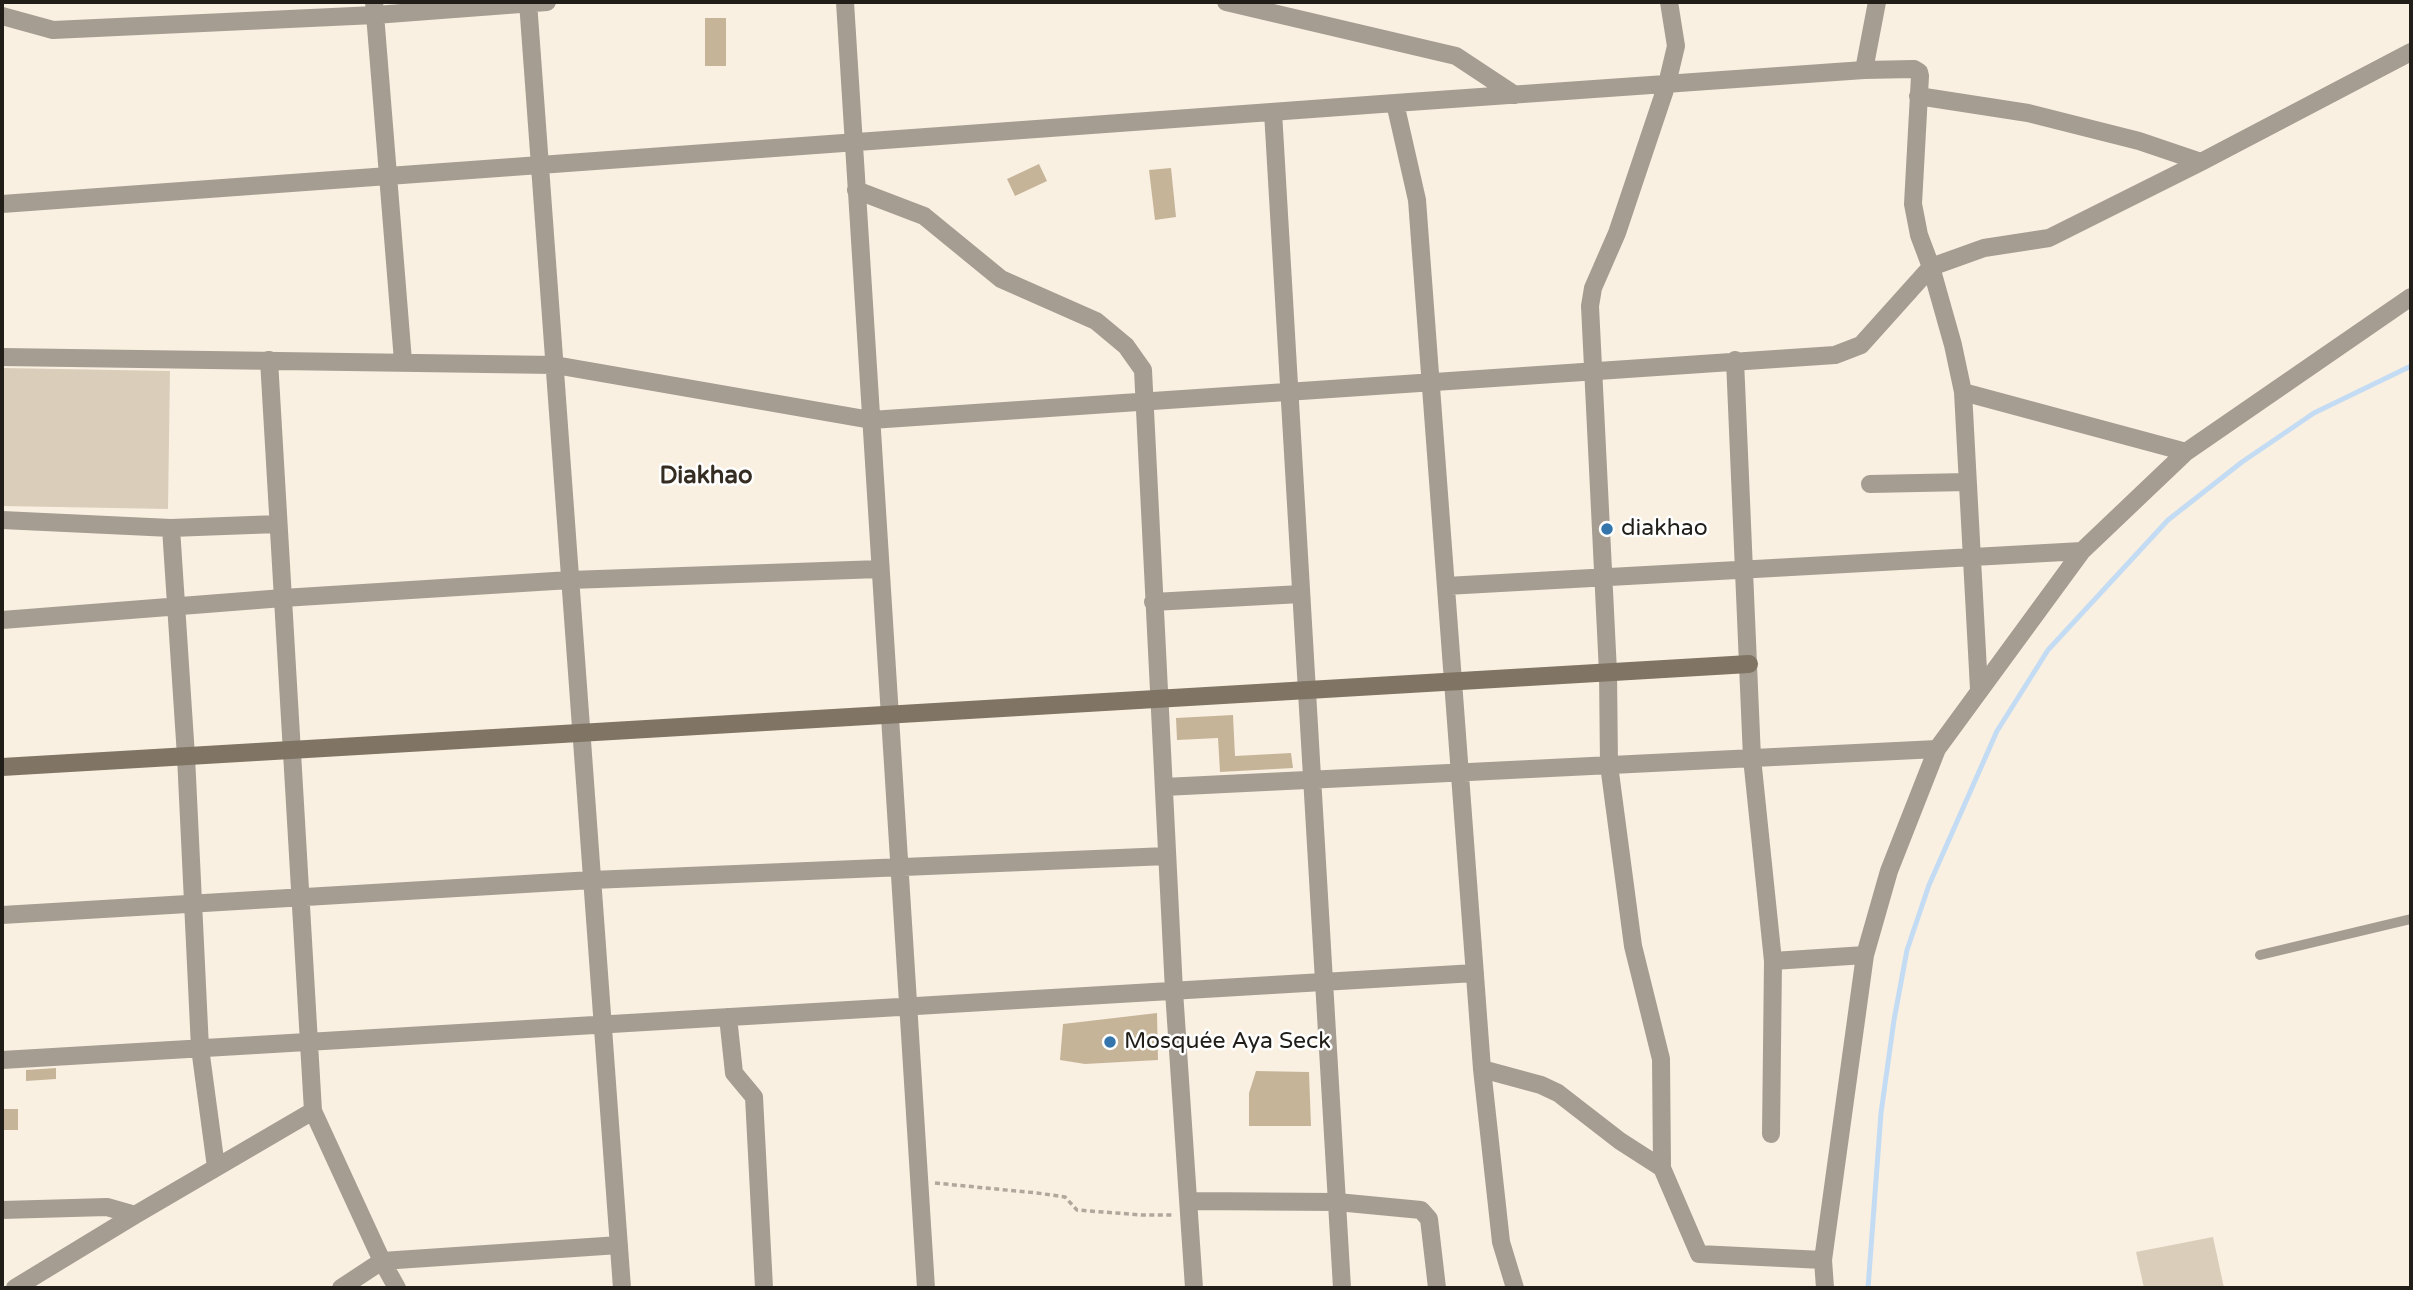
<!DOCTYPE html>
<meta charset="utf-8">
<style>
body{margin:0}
#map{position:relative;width:2413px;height:1290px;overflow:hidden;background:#faf0e1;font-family:"Varela Round",sans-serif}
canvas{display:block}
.frame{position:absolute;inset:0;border:4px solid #211d18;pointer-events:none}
</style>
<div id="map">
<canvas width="2413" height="1290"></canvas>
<div class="frame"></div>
</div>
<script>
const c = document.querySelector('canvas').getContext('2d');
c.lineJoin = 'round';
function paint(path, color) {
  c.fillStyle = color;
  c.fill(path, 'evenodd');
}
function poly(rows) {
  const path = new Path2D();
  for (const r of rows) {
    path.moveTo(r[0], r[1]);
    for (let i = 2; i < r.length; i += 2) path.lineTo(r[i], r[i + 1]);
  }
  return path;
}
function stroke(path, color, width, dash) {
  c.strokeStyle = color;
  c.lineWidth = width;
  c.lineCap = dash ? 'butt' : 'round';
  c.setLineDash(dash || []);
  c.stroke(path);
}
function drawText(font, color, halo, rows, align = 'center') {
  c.font = font + ' "Varela Round",sans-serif';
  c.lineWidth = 5;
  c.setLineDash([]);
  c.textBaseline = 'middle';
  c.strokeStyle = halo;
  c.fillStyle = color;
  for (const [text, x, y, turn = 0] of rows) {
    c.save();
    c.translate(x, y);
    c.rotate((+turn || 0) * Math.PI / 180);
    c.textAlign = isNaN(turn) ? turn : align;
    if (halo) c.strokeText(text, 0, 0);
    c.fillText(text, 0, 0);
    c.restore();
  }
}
const green = poly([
 [2,368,170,371,168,509,2,506],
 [2213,1237,2224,1288,2144,1288,2136,1252]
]);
const stream = poly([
 [1868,1288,1881,1113,1894,1020,1907,950,1929,885,1997,731,2048,650,2168,520,2242,462,2314,413,2411,366]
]);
const building = poly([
 [705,18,726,18,726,66,705,66],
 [1039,164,1047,181,1015,196,1007,179],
 [1171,168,1176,217,1155,220,1149,170],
 [1233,715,1235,756,1291,753,1293,768,1220,772,1218,738,1177,740,1176,718],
 [1157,1013,1158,1060,1085,1064,1060,1060,1063,1024],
 [56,1068,56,1079,26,1081,26,1070],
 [1256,1071,1309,1072,1311,1126,1249,1126,1249,1093],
 [2,1109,18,1109,18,1130,2,1130]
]);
const path = poly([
 [935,1183,1037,1193,1065,1197,1077,1210,1142,1215,1173,1215]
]);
const lane = poly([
 [2260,955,2411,919]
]);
const street = poly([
 [374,2,403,361],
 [528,2,622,1288],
 [845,2,926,1288],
 [1226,2,1456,56,1515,95],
 [1669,2,1676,46,1667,84,1617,233,1593,288,1590,306,1608,672,1609,765,1633,946,1661,1059,1662,1168,1699,1254,1823,1260],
 [2,16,53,30,375,15,547,2],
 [1864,70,1877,2],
 [1918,96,2028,113,2139,141,2201,162],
 [1395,103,1417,200,1482,1069,1501,1242,1515,1288],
 [1273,112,1342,1288],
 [856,190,924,216,1001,279,1096,321,1126,346,1143,370,1174,991,1194,1288],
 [2,204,1395,103,1864,70,1914,69,1919,72,1920,76,1913,204,1919,235,1931,267,1953,345,1963,392,1979,689],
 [2,357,555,365,871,420,1835,355,1861,345,1931,267,1984,248,2049,238,2201,162,2411,52],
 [269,360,313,1111,382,1261,397,1288],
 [1735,360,1752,758,1773,961,1771,1134],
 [1963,392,2186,452,2411,297],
 [1870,484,1967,482],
 [2,520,171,528],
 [1446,586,2082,551],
 [1153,602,1301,594],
 [2,620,283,598,570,580,880,569],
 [1164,787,1937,749],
 [2,915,592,880,1167,856],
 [1773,961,1865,955],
 [728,1017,734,1073,754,1097,764,1288],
 [2,1060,1475,973],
 [1482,1069,1541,1085,1558,1093,1620,1141,1662,1168],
 [216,1167,200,1048,186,756,171,528,278,524],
 [1189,1201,1337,1202,1421,1210,1429,1219,1437,1288],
 [2,1210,107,1207,135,1215],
 [15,1288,135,1215,313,1111],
 [341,1288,382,1261,619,1245],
 [1825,1288,1823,1260,1865,955,1889,871,1937,749,2082,551,2186,452]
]);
const secondary = poly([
 [2,767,1749,664]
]);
const markers = [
 [1607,529,7,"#3475ac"],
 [1110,1042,7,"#3475ac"]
];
const poiNames = [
 ["diakhao",1621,529],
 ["Mosquée Aya Seck",1124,1042]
];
const neighbourhoodNames = [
 ["Diakhao",706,477]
];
paint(green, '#dacdba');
stroke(stream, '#c3dcf4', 5);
paint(building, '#c6b499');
stroke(path, '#b0a89d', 3.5, [5, 3.5]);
stroke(lane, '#a59d91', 10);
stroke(street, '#a59d91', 18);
stroke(secondary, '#807564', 18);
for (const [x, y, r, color] of markers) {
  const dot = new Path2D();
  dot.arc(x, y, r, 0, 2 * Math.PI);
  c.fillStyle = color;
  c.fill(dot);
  stroke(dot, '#fff', 2.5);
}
drawText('23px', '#211d18', '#fff', poiNames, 'left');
drawText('bold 24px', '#352d22', '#fff', neighbourhoodNames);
</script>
